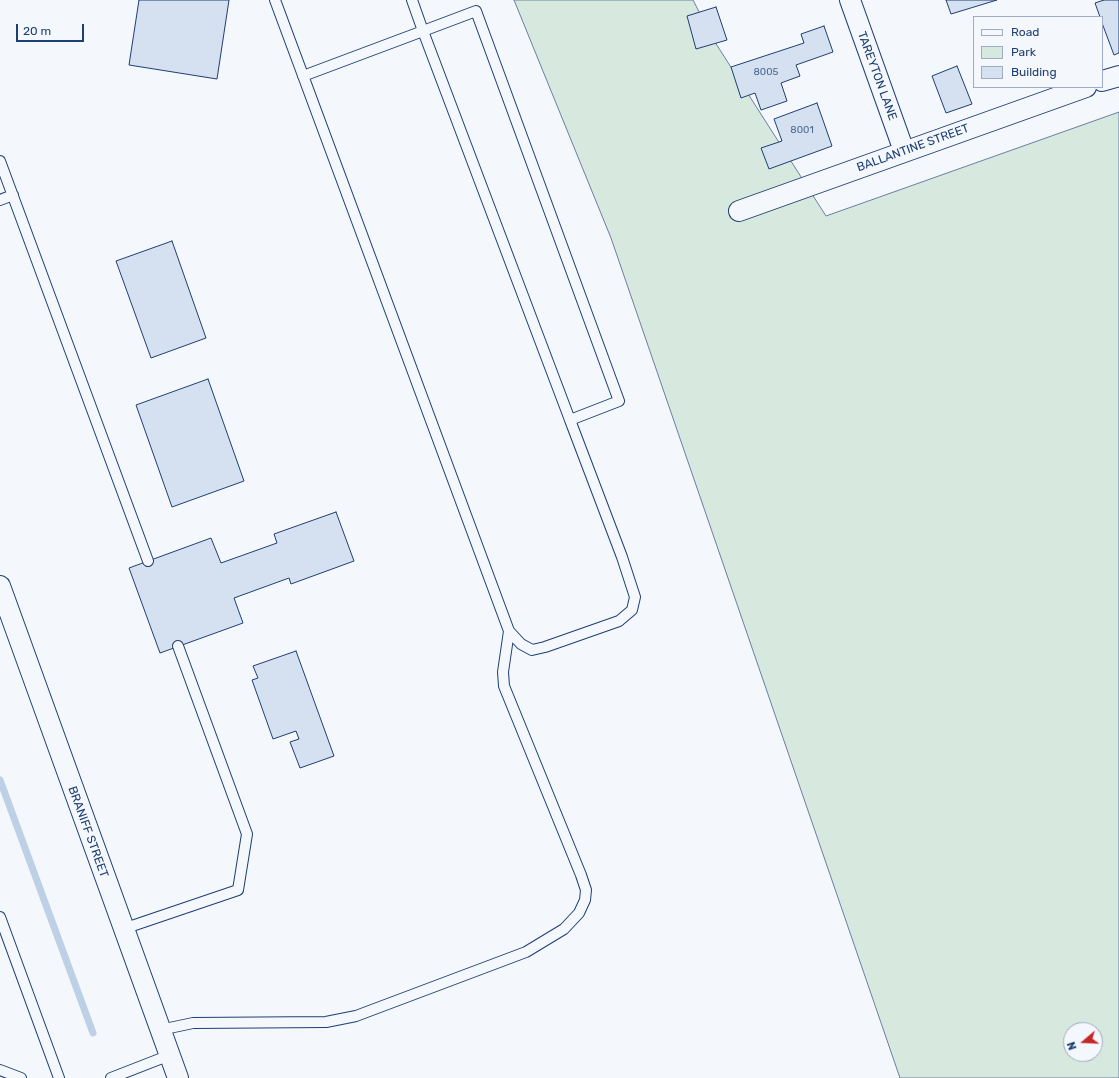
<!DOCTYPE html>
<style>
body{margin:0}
#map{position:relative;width:1119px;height:1078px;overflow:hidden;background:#f4f7fb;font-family:Rubik,sans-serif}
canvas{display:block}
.legend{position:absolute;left:973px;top:16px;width:130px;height:72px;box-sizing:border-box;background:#f4f7fb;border:1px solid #9eadc5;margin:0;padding:5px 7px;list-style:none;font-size:12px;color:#1d3f73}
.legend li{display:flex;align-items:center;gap:8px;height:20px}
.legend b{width:20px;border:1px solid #9eadc5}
.north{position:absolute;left:1063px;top:1022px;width:40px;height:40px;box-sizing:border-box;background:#f4f7fb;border:1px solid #9eadc5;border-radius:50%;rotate:251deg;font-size:11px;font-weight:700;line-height:16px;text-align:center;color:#1d3f73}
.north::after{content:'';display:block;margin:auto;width:14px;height:18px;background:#c62828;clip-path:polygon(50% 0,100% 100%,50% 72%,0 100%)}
.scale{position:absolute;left:16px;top:24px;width:68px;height:18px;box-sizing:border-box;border:2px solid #1d3f73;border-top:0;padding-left:5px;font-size:12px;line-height:14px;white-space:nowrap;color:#1d3f73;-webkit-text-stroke:3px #f4f7fb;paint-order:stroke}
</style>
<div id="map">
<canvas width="1119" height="1078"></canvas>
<ul class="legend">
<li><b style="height:5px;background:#f4f7fb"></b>Road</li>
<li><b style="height:11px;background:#d7e8df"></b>Park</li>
<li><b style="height:11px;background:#d5e0f0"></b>Building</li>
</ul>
<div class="north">N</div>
<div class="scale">20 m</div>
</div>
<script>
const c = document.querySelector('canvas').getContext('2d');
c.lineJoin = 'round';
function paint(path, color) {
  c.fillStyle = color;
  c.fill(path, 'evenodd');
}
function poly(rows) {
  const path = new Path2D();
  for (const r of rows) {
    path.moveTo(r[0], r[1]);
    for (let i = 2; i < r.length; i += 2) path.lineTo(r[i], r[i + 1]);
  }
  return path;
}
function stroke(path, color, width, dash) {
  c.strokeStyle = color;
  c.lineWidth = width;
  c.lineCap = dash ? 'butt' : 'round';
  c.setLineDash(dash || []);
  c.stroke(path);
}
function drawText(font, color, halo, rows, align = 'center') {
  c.font = font + ' Rubik,sans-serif';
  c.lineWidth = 3;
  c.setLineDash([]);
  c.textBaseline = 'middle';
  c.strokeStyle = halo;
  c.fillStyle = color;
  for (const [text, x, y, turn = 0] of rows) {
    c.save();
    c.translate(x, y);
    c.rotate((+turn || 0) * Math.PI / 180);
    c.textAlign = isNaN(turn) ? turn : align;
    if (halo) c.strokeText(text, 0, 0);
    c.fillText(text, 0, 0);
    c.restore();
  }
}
const green = poly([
 [514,0,693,0,713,39,826,216,1119,112,1119,1078,900,1078,611,238,514,0],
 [1071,1030,1095,1030,1095,1054,1071,1054,1071,1030]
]);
const stream = poly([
 [0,780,93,1033]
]);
const building = poly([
 [139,0,229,0,217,79,129,65,139,0],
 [946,0,997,0,951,14,946,0],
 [1104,0,1119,0,1119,53,1114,55,1102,23,1102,17,1100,17,1095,3,1104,0],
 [716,7,727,40,696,49,687,16,716,7],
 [824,26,833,52,796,65,800,76,781,83,787,101,761,110,755,93,741,98,731,67,804,43,801,34,824,26],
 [957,66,972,104,946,113,932,76,957,66],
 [817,103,832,146,769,169,761,148,782,141,774,119,817,103],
 [172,241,206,338,151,358,116,261,172,241],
 [208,379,244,481,172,507,136,405,208,379],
 [336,512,354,561,291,584,289,578,234,598,243,623,160,653,129,568,211,538,221,563,277,543,274,534,336,512],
 [296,651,334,756,300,768,290,742,299,739,296,731,273,739,252,680,258,678,253,666,296,651]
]);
const service = poly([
 [275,0,509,631,521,644,532,650,545,647,619,621,632,610,635,597,622,557,570,420],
 [303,76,423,31,476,11,619,401,570,420,423,31,412,0],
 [0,161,148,561],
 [0,200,13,195],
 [0,917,59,1078],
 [123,929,238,890,247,834,178,646],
 [160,1030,193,1023,326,1022,356,1016,526,952,564,929,579,913,585,900,586,890,581,875,504,686,503,672,509,631],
 [0,1070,21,1078],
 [111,1078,170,1055]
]);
const minor = poly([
 [850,0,904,151],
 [1102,81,1119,76],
 [739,211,1086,87],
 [0,586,178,1078]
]);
const numberNames = [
 ["8005",766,72],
 ["8001",802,130]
];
const streetNames = [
 ["TAREYTON LANE",877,76,70],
 ["BALLANTINE STREET",913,148,-20],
 ["BRANIFF STREET",88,832,70]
];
paint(green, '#d7e8df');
stroke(green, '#687fa3', 1);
stroke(stream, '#bed0e5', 7);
paint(building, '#d5e0f0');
stroke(building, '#1d3f73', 1);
stroke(service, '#1d3f73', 12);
stroke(minor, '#1d3f73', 22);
stroke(service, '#f4f7fb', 10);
stroke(minor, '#f4f7fb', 20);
drawText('10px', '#4b6792', null, numberNames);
drawText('12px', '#1d3f73', '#f4f7fb', streetNames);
</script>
